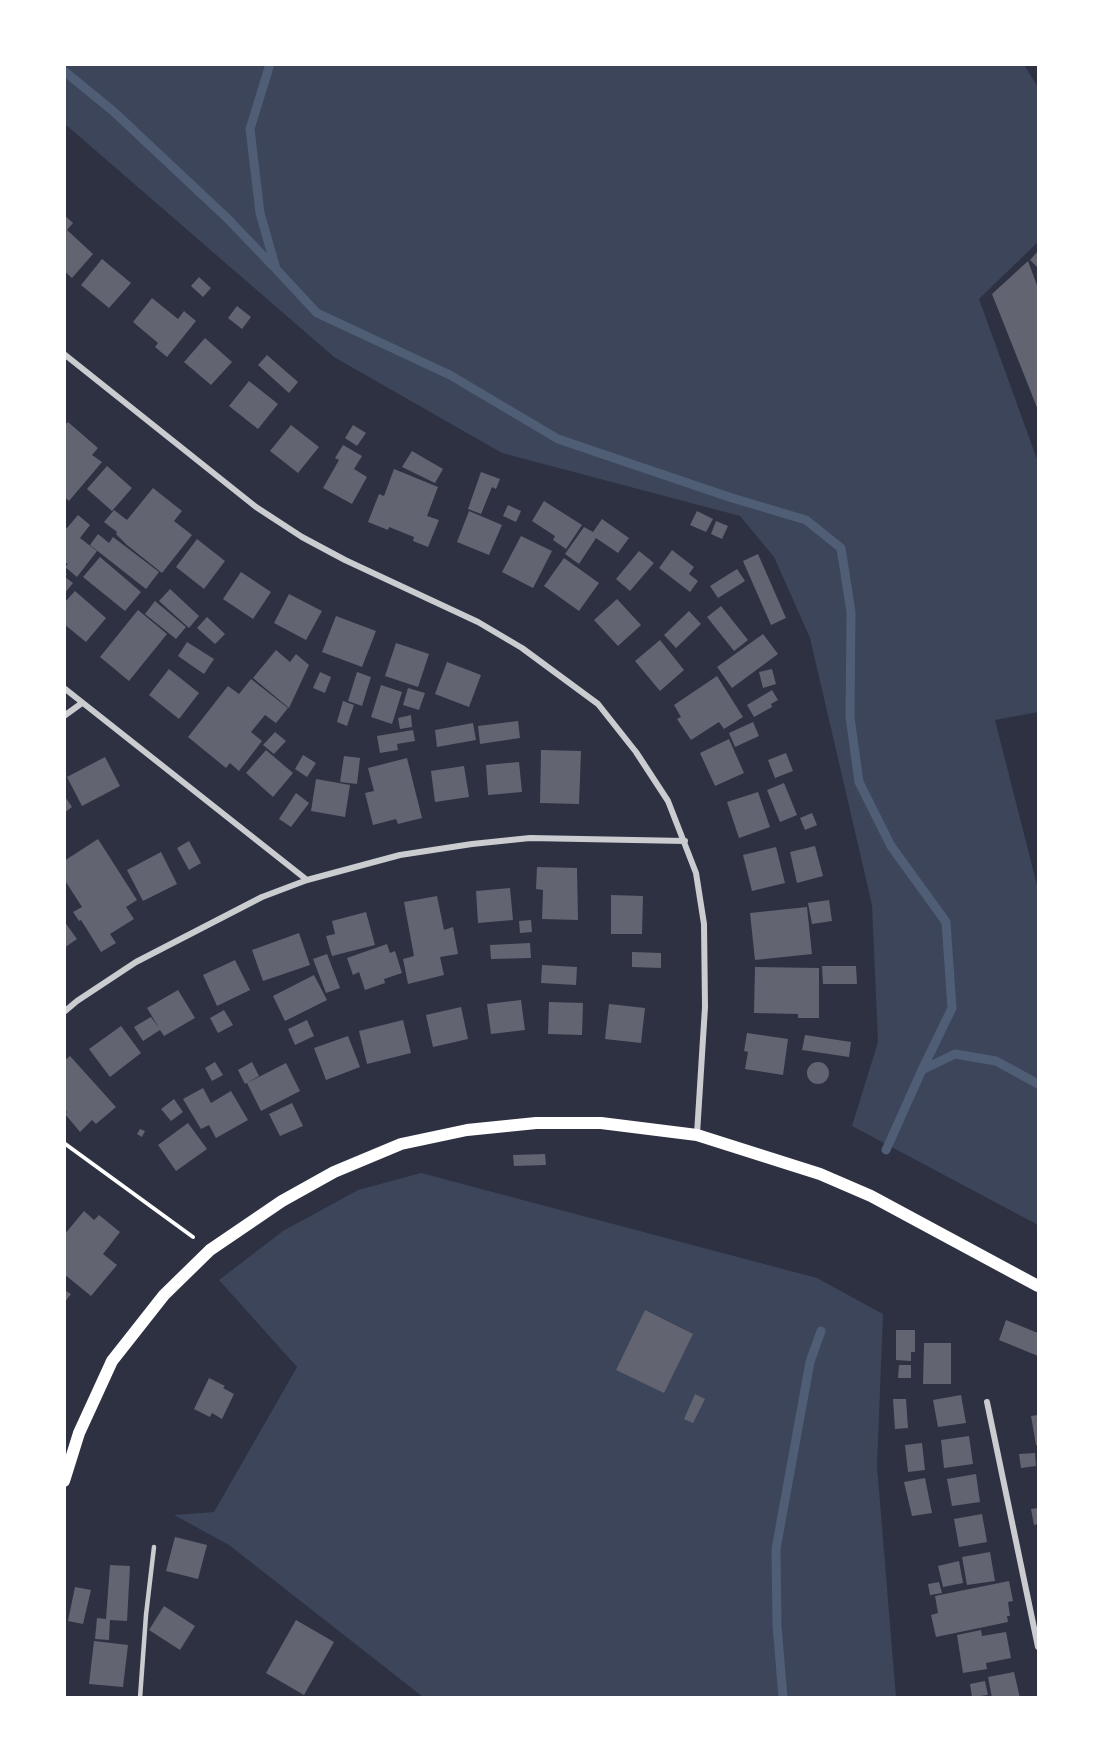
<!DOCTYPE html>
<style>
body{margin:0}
#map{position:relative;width:1103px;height:1762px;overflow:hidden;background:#2d3142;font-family:Arial,sans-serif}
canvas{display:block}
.frame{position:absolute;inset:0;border:66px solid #fff;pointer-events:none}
</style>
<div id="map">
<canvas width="1103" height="1762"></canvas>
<div class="frame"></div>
</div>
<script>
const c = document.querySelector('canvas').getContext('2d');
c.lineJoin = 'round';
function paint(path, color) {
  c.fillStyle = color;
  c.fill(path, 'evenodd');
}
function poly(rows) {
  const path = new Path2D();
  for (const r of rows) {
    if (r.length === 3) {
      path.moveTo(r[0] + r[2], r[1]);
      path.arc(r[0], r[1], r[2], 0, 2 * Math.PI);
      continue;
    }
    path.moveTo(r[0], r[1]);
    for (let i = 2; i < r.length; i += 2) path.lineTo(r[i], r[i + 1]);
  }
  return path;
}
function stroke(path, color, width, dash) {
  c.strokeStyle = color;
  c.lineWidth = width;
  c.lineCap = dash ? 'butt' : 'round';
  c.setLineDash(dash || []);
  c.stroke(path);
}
const green = poly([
 [65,64,1024,65,1038,87,1038,242,979,299,1038,462,1038,712,995,720,1038,889,1038,1225,852,1126,878,1042,872,905,810,638,774,557,740,516,502,453,334,357,65,124],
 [421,1173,817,1278,883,1314,877,1466,896,1697,423,1697,229,1545,174,1515,214,1512,297,1367,219,1280,283,1231,358,1190]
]);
const stream = poly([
 [270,64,250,129,260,213,276,269,317,313,450,375,558,439,729,497,806,520,841,548,851,612,850,717,859,782,891,846,946,922,952,1008,922,1070],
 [64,71,113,111,227,218,273,266],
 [886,1150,922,1070,955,1054,996,1061,1038,1084],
 [783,1698,777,1625,776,1549,810,1362,821,1331]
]);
const building = poly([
 [64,215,73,223,67,230,93,254,72,278,64,271],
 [1038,251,1038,268,1030,260],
 [102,259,131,283,109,308,81,285],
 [1028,261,1038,288,1038,410,992,294],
 [199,277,211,288,203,297,191,286],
 [152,298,178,319,184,311,196,321,167,357,155,347,158,343,133,322],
 [237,306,251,317,242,329,228,318],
 [205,338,232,362,211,385,184,362],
 [267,355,298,382,289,393,258,365],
 [249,381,278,404,258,429,229,406],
 [68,422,98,448,92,455,102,462,69,501,64,497,64,426],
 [291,425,319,447,298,473,270,451],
 [353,425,366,433,357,446,345,438],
 [343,445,362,456,354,469,367,477,352,504,323,488,339,460,335,458],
 [412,451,443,469,435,483,402,467],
 [107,466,132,488,112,511,87,489],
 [394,469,438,487,427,516,439,520,428,547,413,541,414,537,389,527,388,530,368,522,379,494,384,496],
 [481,472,500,479,496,489,492,487,481,514,468,509],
 [153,488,182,511,174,521,192,535,162,573,127,545,116,534,117,532,104,522,114,510,127,520],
 [544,501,582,525,566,549,553,540,555,536,532,521],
 [508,505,521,511,516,522,503,516],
 [469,511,502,525,489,555,457,542],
 [697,511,713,519,706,532,690,525],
 [78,515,90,525,80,538,97,551,77,577,65,567,68,564,64,562,64,526,67,528],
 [602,519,629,538,618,553,596,538,579,564,565,554,584,527,593,532],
 [716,521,728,526,722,539,711,534],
 [98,534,109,543,113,537,159,572,146,589,90,545],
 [521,536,552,551,533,588,502,572],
 [197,539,225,561,204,589,176,567],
 [672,550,694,567,689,574,698,581,690,592,659,568],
 [639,551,654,563,630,591,616,579],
 [758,554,786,618,771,625,743,561],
 [100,557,141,592,125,611,83,577],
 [564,558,599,583,579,611,544,586],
 [737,569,745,581,718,598,710,586],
 [64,572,67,574,65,577,73,583,64,594],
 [241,572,271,592,253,619,223,599],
 [170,589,199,616,189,628,159,601],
 [75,591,106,618,86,642,64,624,64,603],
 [289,594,322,611,306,640,274,623],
 [617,599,641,625,618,646,594,620],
 [155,601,186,627,176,639,145,614],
 [721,606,748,640,734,651,707,617],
 [138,610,167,634,129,681,100,657],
 [689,611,701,624,676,648,664,635],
 [336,616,376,631,362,667,322,652],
 [207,617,225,634,215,644,197,628],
 [763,634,778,654,732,688,717,667],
 [660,640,684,670,660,691,635,661],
 [187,642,214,659,204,674,178,656],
 [396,643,429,654,418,687,385,676],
 [276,650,290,662,296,654,309,665,289,708,253,678],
 [447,662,481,675,469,707,435,694],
 [169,669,199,693,179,719,149,695],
 [772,669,776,684,763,688,759,672],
 [320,672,331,677,325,693,313,688],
 [357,672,371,677,362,706,348,701],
 [717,676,743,717,724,729,719,722,691,740,677,719,681,717,674,705],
 [251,679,288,708,276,723,265,715,251,732,262,741,239,771,230,763,226,768,188,737,228,686,239,694],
 [381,685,402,692,392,724,371,717],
 [408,688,425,693,419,710,403,705],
 [772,690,778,700,771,704,772,707,754,717,747,705],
 [343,701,354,705,347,726,337,722],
 [411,715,412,727,400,729,398,718],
 [518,721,520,738,480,744,478,726],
 [753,722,759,736,735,747,729,733],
 [473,723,476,740,437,747,435,730],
 [413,730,415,741,397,744,398,750,380,753,377,736],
 [275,732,286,741,274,754,263,745],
 [729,739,744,773,715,786,700,753],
 [266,750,293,773,273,797,246,773],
 [541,750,581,751,579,804,540,803],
 [786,753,793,771,775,778,768,760],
 [303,755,316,763,307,777,295,769],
 [344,756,360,758,357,784,340,782],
 [105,757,120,786,82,806,67,777],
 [407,758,422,818,398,824,396,819,373,825,365,793,374,791,368,768],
 [519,762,522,792,488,795,486,765],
 [464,766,469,797,435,802,431,771],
 [316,779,350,785,345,817,311,811],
 [784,783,797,815,780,822,767,790],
 [758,792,770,827,739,838,727,802],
 [296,793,309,803,291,827,279,819],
 [64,795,72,807,64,813],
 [812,813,817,825,805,830,800,818],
 [98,839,137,900,126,907,134,919,110,934,116,943,101,952,81,920,79,921,73,912,82,907,64,879,64,861],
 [189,841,201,863,189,870,177,848],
 [815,846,823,876,797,883,790,852],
 [776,847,785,883,752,891,743,855],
 [161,852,177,884,143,901,127,870],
 [537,867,577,868,578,920,542,919,543,890,536,889],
 [510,888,513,920,478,923,476,891],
 [611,895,643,896,642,934,611,934],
 [437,896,444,930,453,927,458,954,440,957,444,975,408,984,403,959,414,956,404,902],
 [829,900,832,921,812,924,808,903],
 [807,907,812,954,755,960,750,913],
 [366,912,375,945,332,956,326,936,335,934,332,921],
 [531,920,532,932,520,933,519,921],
 [64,921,77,939,64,948],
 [299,933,310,965,263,981,252,950],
 [530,943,531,958,491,959,490,945],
 [387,944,390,953,395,951,402,973,384,979,385,983,365,990,359,972,353,975,347,958],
 [632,952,661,953,661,968,632,967],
 [327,954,340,988,326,993,313,959],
 [235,960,250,990,217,1006,203,975],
 [542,965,577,967,576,985,541,983],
 [822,966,856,966,857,984,823,984],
 [755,967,819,968,819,1018,798,1018,798,1014,754,1013],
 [314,975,327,1000,285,1021,273,996],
 [178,990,195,1018,164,1036,160,1030,143,1041,134,1027,151,1017,159,1028,147,1008],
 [521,1000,525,1030,491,1034,487,1004],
 [549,1002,583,1003,582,1035,548,1034],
 [609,1004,645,1008,641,1043,605,1039],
 [461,1007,468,1039,433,1047,426,1015],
 [224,1010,233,1025,218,1033,210,1018],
 [307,1020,314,1036,295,1045,288,1029],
 [403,1020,411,1053,367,1064,359,1031],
 [121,1026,141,1053,110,1077,89,1049],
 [747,1033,788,1039,783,1075,745,1069,748,1052,744,1051],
 [805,1035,851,1042,849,1057,802,1050],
 [348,1036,360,1067,326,1080,314,1048],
 [70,1056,116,1107,96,1124,92,1120,80,1132,65,1114,67,1112,64,1108,64,1061],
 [818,1073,11],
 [215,1062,223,1075,212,1081,205,1068],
 [252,1062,259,1076,245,1084,238,1070],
 [286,1063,300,1091,261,1111,247,1083],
 [203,1088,211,1103,231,1091,248,1120,216,1138,209,1125,201,1129,183,1099],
 [174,1099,183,1112,171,1121,161,1109],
 [292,1103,303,1126,280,1136,269,1114],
 [188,1123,207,1149,176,1171,158,1145],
 [140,1129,145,1131,142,1137,137,1134],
 [545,1154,546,1165,514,1166,513,1155],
 [84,1211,94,1220,99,1215,120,1232,103,1254,117,1265,91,1296,64,1274,64,1235],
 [64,1290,71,1294,64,1303],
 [645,1310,693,1334,664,1393,616,1370],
 [1006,1320,1038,1333,1038,1356,999,1340],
 [896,1330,915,1330,915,1352,911,1352,911,1361,896,1360],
 [924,1343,951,1343,951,1384,923,1384],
 [899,1365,911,1365,911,1378,898,1378],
 [209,1378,225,1386,223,1388,234,1394,222,1419,212,1413,210,1417,194,1409],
 [695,1394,705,1399,693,1423,684,1419],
 [961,1395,966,1423,938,1427,933,1400],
 [893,1399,906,1399,908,1428,895,1429],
 [1038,1415,1038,1445,1036,1445,1031,1416],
 [969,1436,973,1464,944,1468,941,1440],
 [922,1443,925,1470,908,1472,905,1445],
 [1035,1453,1036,1466,1021,1468,1019,1454],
 [976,1474,980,1502,952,1506,947,1479],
 [925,1478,932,1513,912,1516,904,1482],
 [1038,1508,1038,1524,1034,1525,1031,1509],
 [982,1514,987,1542,959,1547,954,1519],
 [175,1537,207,1545,198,1579,166,1571],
 [990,1552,995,1581,967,1585,962,1557],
 [959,1561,963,1583,943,1587,938,1566],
 [110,1565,130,1566,127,1621,110,1620,109,1640,95,1639,97,1618,106,1619],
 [1009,1581,1013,1601,1008,1602,1010,1616,1007,1616,1008,1622,936,1637,931,1615,938,1613,935,1596],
 [939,1582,942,1593,930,1595,928,1584],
 [75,1587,91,1590,83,1624,68,1621],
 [164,1606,195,1626,180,1650,149,1630],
 [296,1620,334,1642,304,1695,266,1673],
 [981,1630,982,1636,1006,1632,1011,1658,986,1663,987,1669,963,1673,957,1635],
 [94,1641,128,1645,123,1687,89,1684],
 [1014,1672,1020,1698,992,1698,988,1677],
 [985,1681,988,1695,972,1697,970,1684]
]);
const path = poly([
 [64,1143,193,1237]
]);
const service = poly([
 [140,1698,146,1615,154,1547]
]);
const minor = poly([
 [64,354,256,507,302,537,345,560,478,622,522,648,598,704,636,752,668,801,696,873,704,924,705,1007,697,1134],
 [64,688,307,880],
 [64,716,82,703],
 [64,1012,77,1001,136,962,262,897,307,880,400,855,472,844,530,838,685,841],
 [987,1402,1038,1647]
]);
const secondary = poly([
 [64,1481,79,1433,112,1361,164,1295,210,1250,282,1201,334,1172,401,1144,467,1130,536,1123,601,1123,697,1135,820,1174,871,1196,1038,1286]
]);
paint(green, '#3c4559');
stroke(stream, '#4f5d75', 9);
paint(building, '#626471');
stroke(path, '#fff', 4);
stroke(service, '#caccd0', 4.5);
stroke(minor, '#caccd0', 6);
stroke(secondary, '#fff', 12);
</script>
